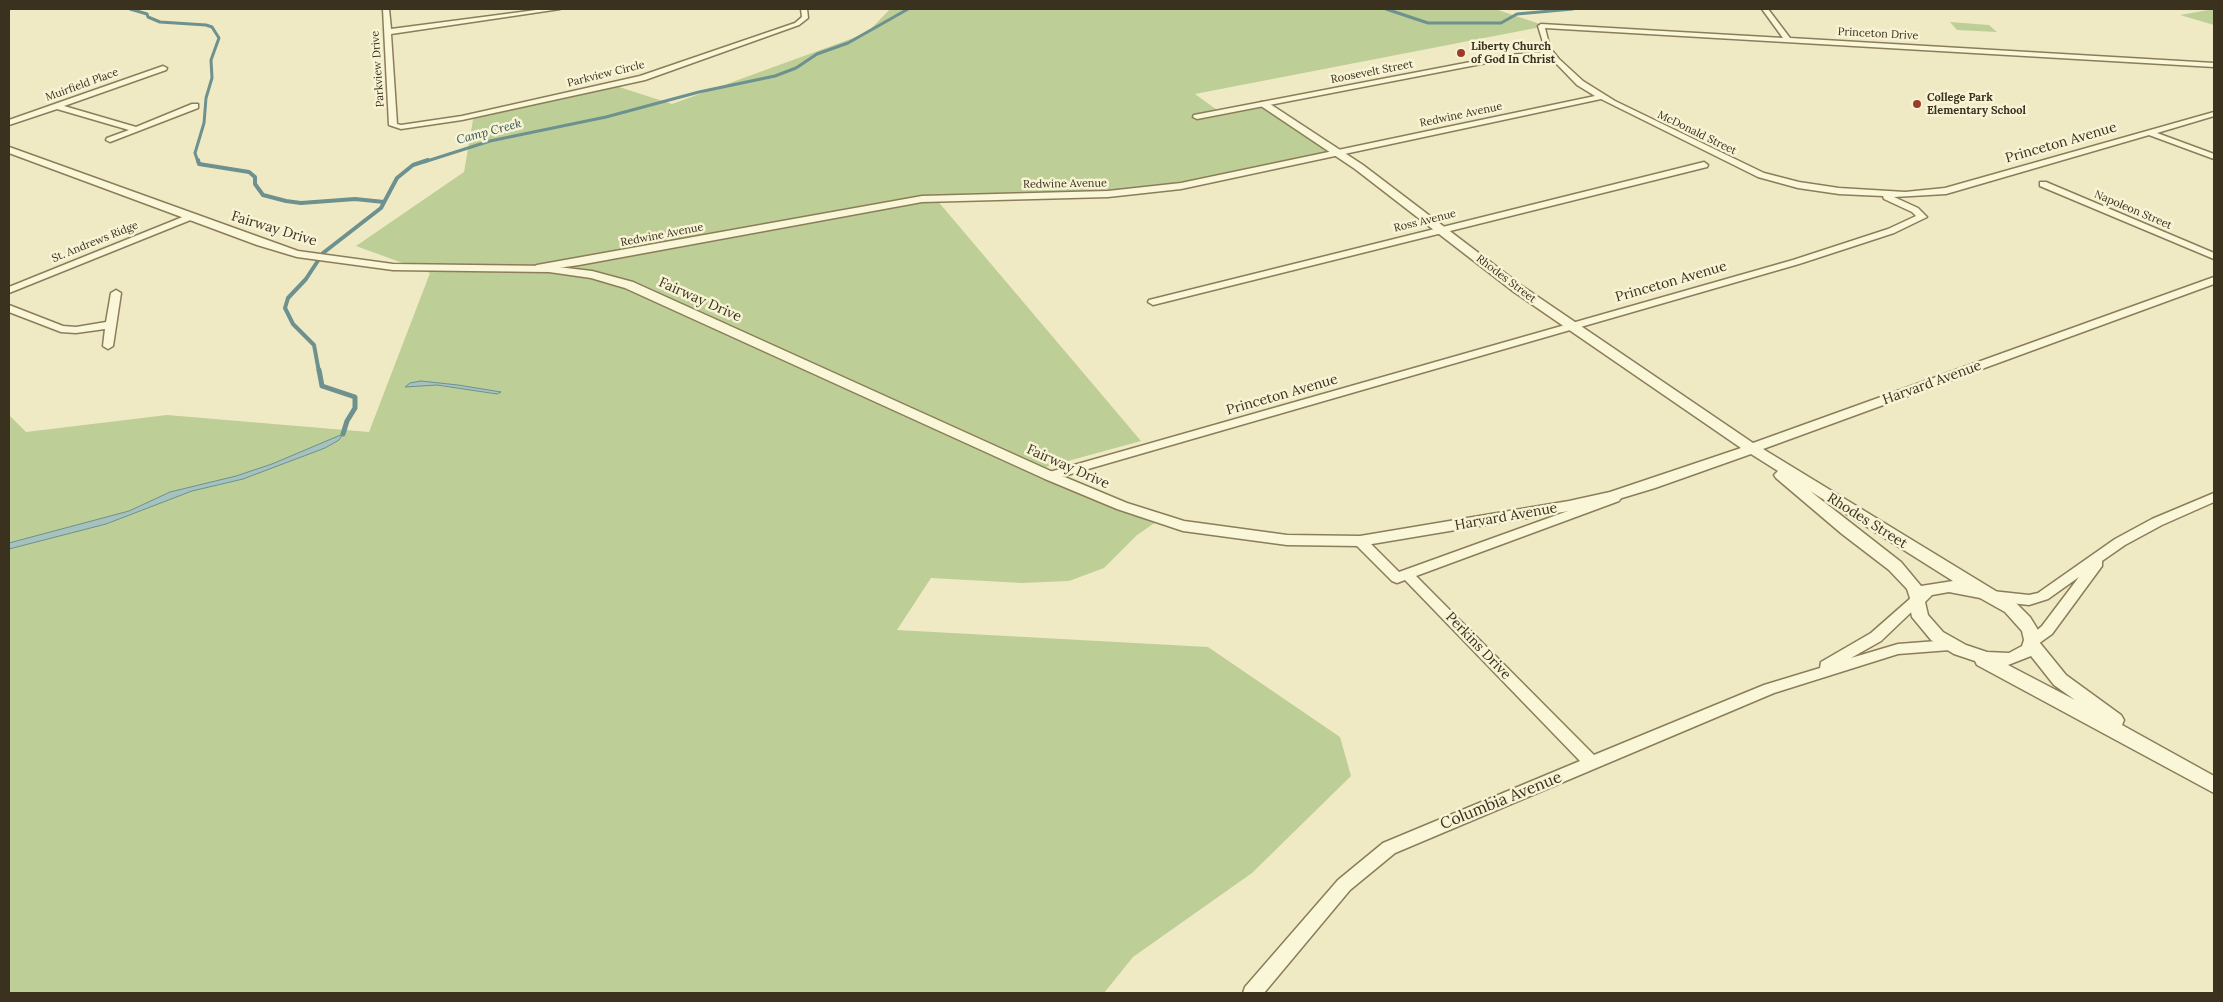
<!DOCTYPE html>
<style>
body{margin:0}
#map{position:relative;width:2223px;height:1002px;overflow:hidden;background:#efeac4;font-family:Lora,serif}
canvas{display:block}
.frame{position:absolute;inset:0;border:10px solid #3a311e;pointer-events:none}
</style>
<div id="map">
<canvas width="2223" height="1002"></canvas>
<div class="frame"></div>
</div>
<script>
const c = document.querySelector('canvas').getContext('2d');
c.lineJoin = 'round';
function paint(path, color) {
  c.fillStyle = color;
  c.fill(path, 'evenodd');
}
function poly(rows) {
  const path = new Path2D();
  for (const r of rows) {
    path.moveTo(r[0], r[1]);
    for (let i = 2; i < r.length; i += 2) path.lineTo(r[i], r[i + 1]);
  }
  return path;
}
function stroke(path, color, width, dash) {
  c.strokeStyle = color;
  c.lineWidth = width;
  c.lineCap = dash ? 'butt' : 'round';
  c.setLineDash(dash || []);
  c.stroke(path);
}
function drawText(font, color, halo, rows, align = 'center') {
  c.font = font + ' Lora,serif';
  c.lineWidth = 5;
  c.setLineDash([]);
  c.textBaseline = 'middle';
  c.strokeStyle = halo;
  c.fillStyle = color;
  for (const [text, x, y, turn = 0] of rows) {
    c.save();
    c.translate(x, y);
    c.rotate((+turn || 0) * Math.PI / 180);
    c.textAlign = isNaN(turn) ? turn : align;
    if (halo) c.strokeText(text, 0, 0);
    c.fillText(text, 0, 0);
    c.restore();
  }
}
const green = poly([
 [890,9,1495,9,1546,26,1195,94,1224,115,1265,106,1336,154,1180,184,1113,192,936,199,1141,441,1046,467,1159,520,1137,535,1104,568,1069,581,1022,583,931,578,897,630,1208,647,1340,737,1351,776,1252,873,1133,957,1104,993,9,993,9,415,26,432,167,415,369,432,430,273,356,246,464,172,474,114,613,85,672,104,867,33],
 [2214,9,2214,25,2180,15],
 [1950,22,1989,25,1997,32,1957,30]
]);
const water = poly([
 [421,381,458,385,501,392,497,394,437,385,405,387,410,383,421,381],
 [343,434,339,440,325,448,243,479,192,491,106,524,9,549,9,543,129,511,170,492,236,476,272,464,343,434]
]);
const streamFar2 = poly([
 [130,9,147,14,148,17,160,22,206,25,212,27,219,38,211,60,212,78,206,98,204,123,195,153,198,162],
 [1386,9,1428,23,1501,23,1517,14,1573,9],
 [424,162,490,141,606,117,699,92,775,76,796,68,817,54,848,43,908,9]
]);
const streamFar1 = poly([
 [198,160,199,164,249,172,255,177,255,184,263,195,286,201,301,203,355,199,384,202],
 [319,372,314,345,293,324,285,308,288,298,306,279,323,253,381,208,397,178,413,165,428,160]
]);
const stream = poly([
 [319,370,322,386,355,397,355,408,347,421,343,434]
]);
const minor = poly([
 [383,9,389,9,391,29,544,9,560,9,391,34,397,124,401,125,462,116,640,76,795,23,802,17,801,9,807,9,808,18,799,25,645,80,462,120,401,129,389,125,383,9],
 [1762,9,1768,9,1790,38,2214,63,2214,67,1545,28,1550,48,1559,59,1583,81,1615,101,1764,173,1799,182,1839,188,1905,192,1945,188,2214,112,2214,116,2157,133,2214,154,2214,159,2149,135,1946,194,1894,197,1918,208,1927,217,1894,233,1799,264,1050,480,1046,479,1044,476,1046,473,1793,260,1888,229,1916,216,1912,212,1884,199,1883,196,1839,194,1798,188,1758,177,1601,99,1181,189,1108,197,922,202,579,265,537,271,532,268,537,265,922,196,1108,191,1181,183,1595,96,1577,85,1549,56,1507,59,1197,119,1193,117,1194,115,1507,55,1546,52,1538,26,1541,24,1783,38,1762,9],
 [163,66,167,68,166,70,64,106,136,127,192,104,198,104,198,108,110,142,106,140,107,138,129,130,57,109,9,125,9,120,163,66],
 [1704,162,1708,165,1707,167,1153,305,1148,302,1149,300,1704,162],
 [2040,182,2046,182,2214,253,2214,259,2040,186,2040,182],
 [190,214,193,215,193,219,9,293,9,287,190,214],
 [116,290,121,293,113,346,108,349,103,346,105,329,76,333,61,332,9,312,9,305,63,326,76,327,106,322,111,293,116,290],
 [2214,493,2214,502,2162,525,2125,545,2102,561,2102,566,2052,634,2038,644,2033,645,2028,644,2026,640,2042,626,2079,577,2048,599,2029,605,1992,601,1987,599,1985,596,1987,593,1992,591,2029,595,2038,593,2115,539,2152,519,2214,493],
 [1615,494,1621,498,1619,501,1416,576,1594,755,1764,685,1820,668,1821,662,1871,633,1912,597,1922,597,1924,600,1881,641,1851,658,1898,644,1950,640,1955,641,1957,645,1955,649,1950,650,1898,654,1774,693,1395,853,1350,890,1264,993,1243,993,1245,987,1338,880,1383,843,1580,761,1405,580,1397,583,1392,581,1355,544,1354,541,1355,538,1365,538,1399,572,1615,494]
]);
const tertiary = poly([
 [1261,102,1267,102,1363,165,1522,286,1753,443,2214,277,2214,284,1763,449,2017,604,2030,617,2038,630,2040,643,2066,675,2121,715,2124,720,2122,725,2214,776,2214,793,1977,665,1975,661,1954,654,1931,640,1912,617,1909,602,1910,598,1907,589,1889,570,1842,534,1776,478,1774,475,1778,471,1751,454,1655,488,1612,501,1569,511,1360,546,1287,545,1183,531,1117,509,1045,479,625,288,591,278,549,272,393,270,297,257,257,245,9,153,9,147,12,148,298,251,393,264,549,266,592,271,633,282,1055,473,1127,503,1184,521,1287,535,1360,536,1569,501,1610,492,1741,448,1514,292,1355,169,1261,106,1261,102],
 [1810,491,1953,581,1921,586,1901,562,1810,491],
 [1949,592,1980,598,2005,612,2022,631,2024,640,2022,646,2009,653,1987,652,1966,645,1943,632,1928,615,1925,602,1932,595,1949,592],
 [2031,656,2054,685,2075,700,2008,665,2031,656]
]);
const markers = [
 [1461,53,5,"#9c3c28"],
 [1917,104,5,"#9c3c28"]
];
const farStreetnames = [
 ["Princeton Drive",1878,34,3],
 ["Parkview Drive",378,69,-94],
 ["Roosevelt Street",1372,72,-11],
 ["Parkview Circle",606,74,-14],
 ["Muirfield Place",82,85,-20],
 ["Redwine Avenue",1461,115,-12],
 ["McDonald Street",1697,133,26],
 ["Redwine Avenue",1065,184,-1],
 ["Napoleon Street",2133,210,23],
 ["Ross Avenue",1425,221,-14],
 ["Redwine Avenue",662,235,-11],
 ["St. Andrews Ridge",95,242,-22],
 ["Rhodes Street",1506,279,37]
];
const farPoinames = [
 ["Liberty Church",1471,47],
 ["of God In Christ",1471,60],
 ["College Park",1927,98],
 ["Elementary School",1927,111]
];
const farWaternames = [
 ["Camp Creek",489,132,-15]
];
const streetNames = [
 ["Princeton Avenue",2061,143,-16],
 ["Fairway Drive",274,229,17],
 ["Princeton Avenue",1671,282,-16],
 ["Fairway Drive",700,300,24],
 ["Harvard Avenue",1932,383,-20],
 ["Princeton Avenue",1282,395,-16],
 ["Fairway Drive",1068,467,24],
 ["Harvard Avenue",1506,517,-10],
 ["Rhodes Street",1867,521,32],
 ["Perkins Drive",1478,646,46]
];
const nearStreetnames = [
 ["Columbia Avenue",1501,801,-22]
];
paint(green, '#bece97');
paint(water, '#a6c2bf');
stroke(water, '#6c918f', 1);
stroke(streamFar2, '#6c918f', 3);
stroke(streamFar1, '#6c918f', 4);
stroke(stream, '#6c918f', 5);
stroke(minor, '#8b7d5a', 3);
stroke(tertiary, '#8b7d5a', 3);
paint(minor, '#faf6d8');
paint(tertiary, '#faf6d8');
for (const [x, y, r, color] of markers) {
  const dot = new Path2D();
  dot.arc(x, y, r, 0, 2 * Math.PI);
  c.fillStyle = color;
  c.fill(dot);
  stroke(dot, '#f7f3d4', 2);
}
drawText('11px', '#3a311e', '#f7f3d4', farStreetnames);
drawText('bold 11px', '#3a311e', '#f7f3d4', farPoinames, 'left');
drawText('italic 12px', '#2d555a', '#f7f3d4', farWaternames);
drawText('14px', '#3a311e', '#f7f3d4', streetNames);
drawText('16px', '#3a311e', '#f7f3d4', nearStreetnames);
</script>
